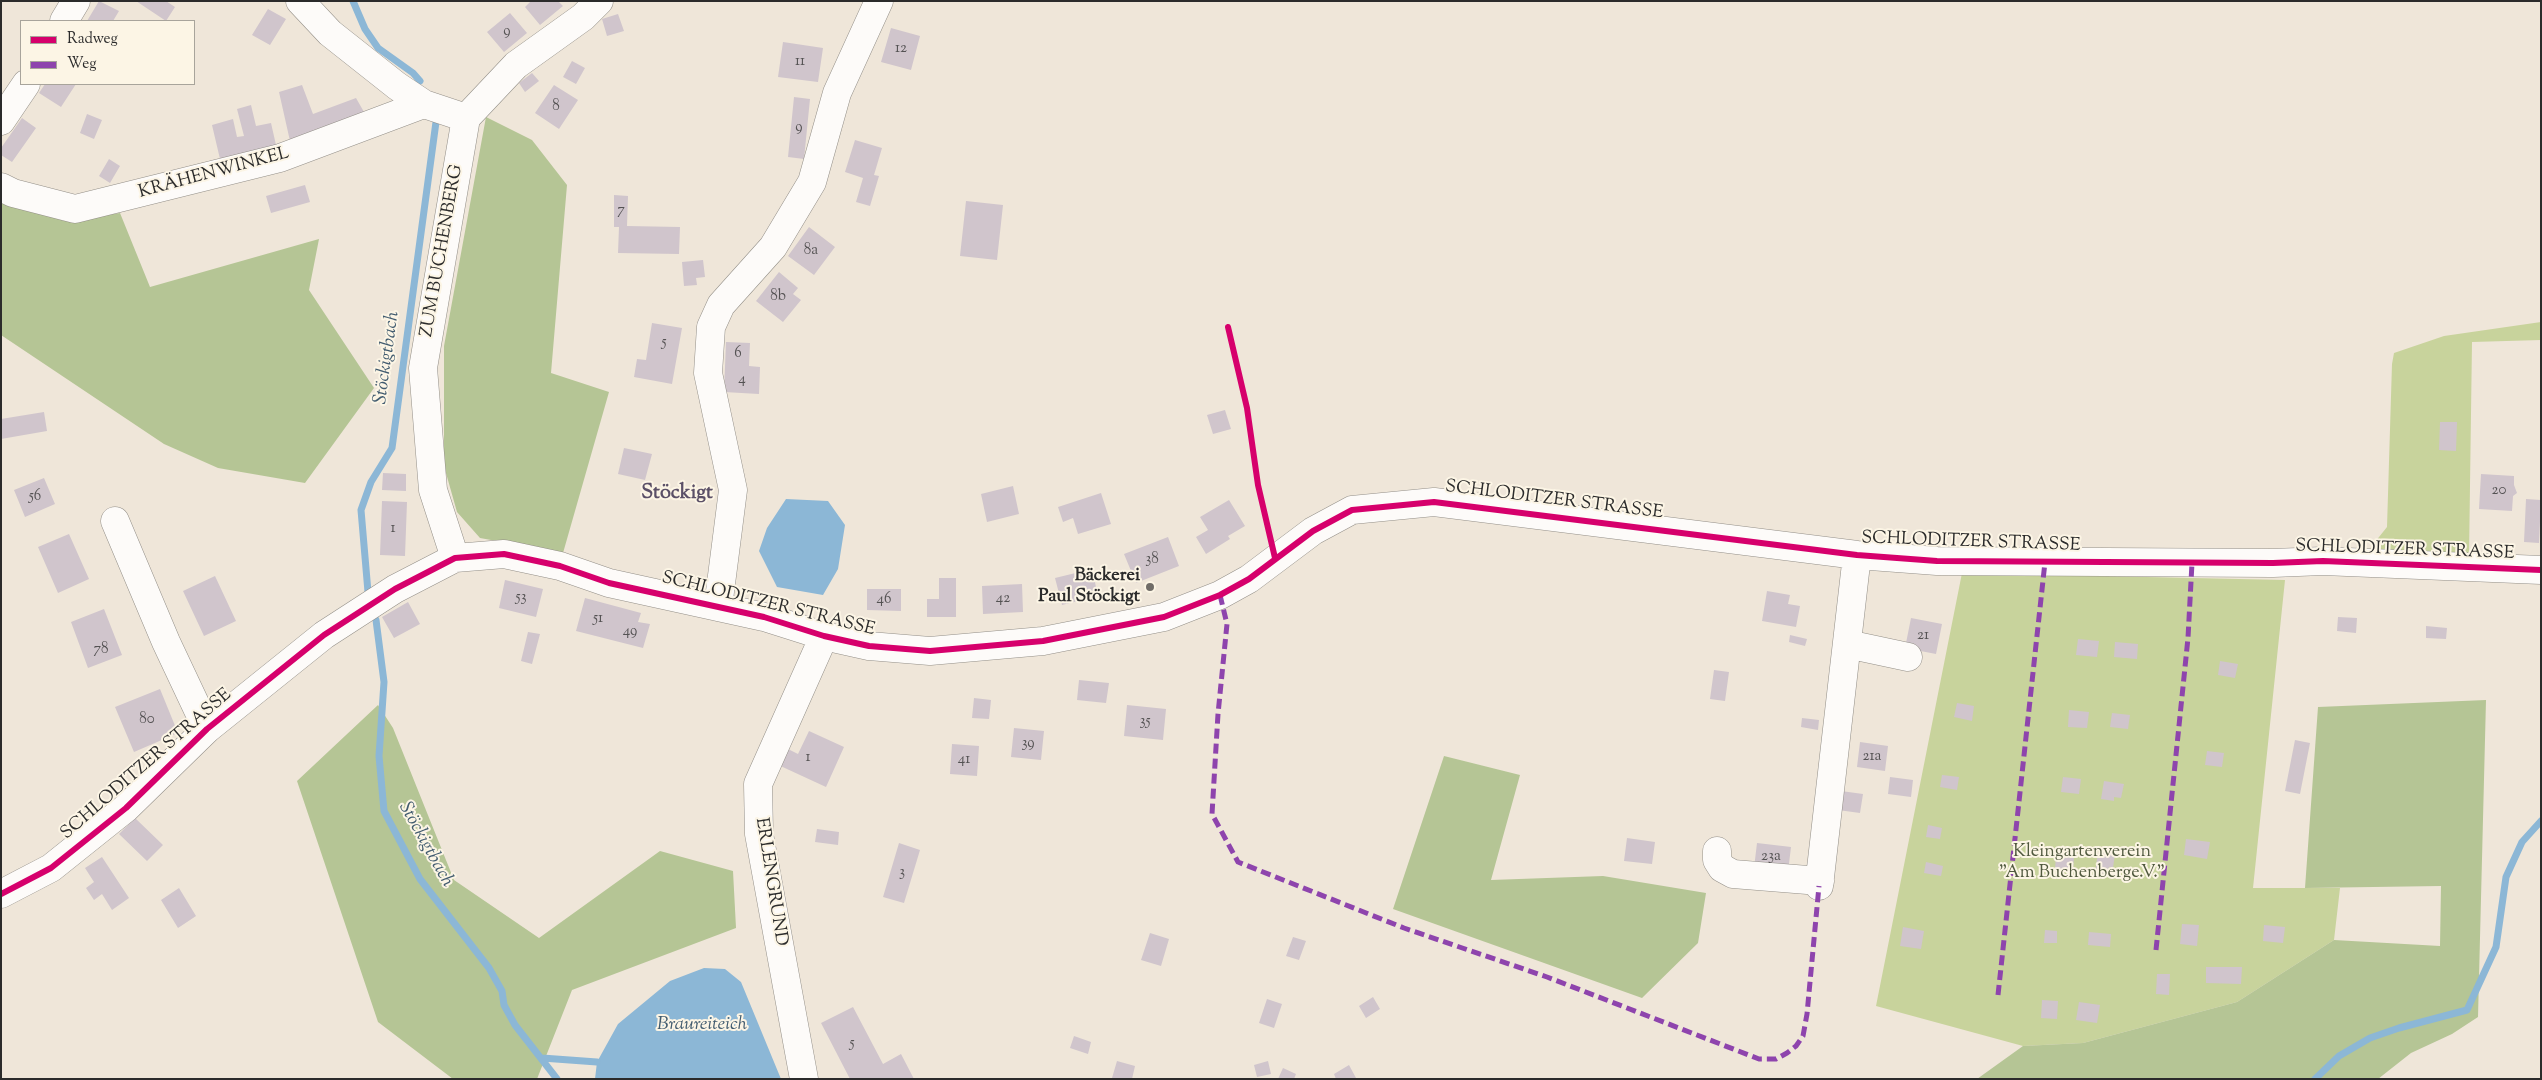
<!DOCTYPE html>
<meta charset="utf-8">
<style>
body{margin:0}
#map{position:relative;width:2542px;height:1080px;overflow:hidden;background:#efe6d9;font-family:"Sorts Mill Goudy",serif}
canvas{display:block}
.frame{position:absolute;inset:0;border:2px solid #2b2b2b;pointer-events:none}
.legend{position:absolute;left:20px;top:20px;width:175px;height:65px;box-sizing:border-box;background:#fcf5e5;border:1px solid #a8a49b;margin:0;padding:6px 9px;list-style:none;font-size:15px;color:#2b2b2b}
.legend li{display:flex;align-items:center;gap:10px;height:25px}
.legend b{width:25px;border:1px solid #a8a49b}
</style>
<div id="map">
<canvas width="2542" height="1080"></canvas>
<div class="frame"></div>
<ul class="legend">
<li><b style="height:6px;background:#d6006c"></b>Radweg</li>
<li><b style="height:6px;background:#8e44ad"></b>Weg</li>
</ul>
</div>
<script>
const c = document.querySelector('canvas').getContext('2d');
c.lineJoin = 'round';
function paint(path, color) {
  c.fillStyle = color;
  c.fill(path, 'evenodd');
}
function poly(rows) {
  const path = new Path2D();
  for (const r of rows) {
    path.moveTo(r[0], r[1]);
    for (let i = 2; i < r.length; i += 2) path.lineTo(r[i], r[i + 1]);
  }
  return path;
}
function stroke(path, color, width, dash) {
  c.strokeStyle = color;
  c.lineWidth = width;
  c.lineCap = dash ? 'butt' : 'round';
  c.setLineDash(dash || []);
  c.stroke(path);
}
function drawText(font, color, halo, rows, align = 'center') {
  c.font = font + ' "Sorts Mill Goudy",serif';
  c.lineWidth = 4;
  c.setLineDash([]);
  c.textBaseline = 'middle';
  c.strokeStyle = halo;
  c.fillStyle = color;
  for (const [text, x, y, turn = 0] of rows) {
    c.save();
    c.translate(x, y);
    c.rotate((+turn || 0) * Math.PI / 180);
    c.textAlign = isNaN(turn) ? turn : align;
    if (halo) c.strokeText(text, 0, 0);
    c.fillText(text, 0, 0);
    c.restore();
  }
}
const green = poly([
 [2541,322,2541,340,2472,342,2469,557,2369,553,2371,547,2387,527,2392,364,2394,353,2444,336],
 [1962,573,2285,580,2253,888,2340,888,2334,940,2237,1002,2083,1043,2023,1046,1876,1006]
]);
const forest = poly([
 [486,117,532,140,567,185,551,373,609,392,563,553,480,538,457,512,444,466,444,346],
 [1,202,65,221,120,213,150,287,319,239,309,290,374,388,305,483,218,468,164,444,1,335],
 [2486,700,2478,1017,2452,1034,2411,1053,2378,1079,1977,1079,2023,1046,2083,1043,2237,1002,2334,940,2440,946,2441,886,2305,888,2318,707],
 [378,705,393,728,454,880,539,938,660,851,733,871,736,928,572,990,537,1079,453,1079,378,1022,297,781],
 [1444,756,1520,775,1491,880,1603,876,1706,893,1698,943,1642,998,1393,909]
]);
const water = poly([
 [786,499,828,501,845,525,838,569,823,595,777,587,759,551,767,528],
 [704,968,725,969,741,982,781,1079,595,1079,597,1062,618,1024,670,981]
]);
const stream = poly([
 [353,1,365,29,378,48,413,73,420,81],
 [368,592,361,510,371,482,392,448,436,122],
 [376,620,384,682,379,756,384,811,420,879,489,968,502,991,504,1005,515,1025,557,1079],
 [542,1058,597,1062],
 [2315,1079,2339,1056,2370,1038,2399,1028,2467,1010,2496,947,2506,877,2522,842,2541,821]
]);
const building = poly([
 [99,1,119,11,113,21,87,21],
 [136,1,166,1,175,7,166,21],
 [531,1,558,1,563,6,540,25,525,7],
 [268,9,286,19,270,45,252,35],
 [510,13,527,33,504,52,487,32],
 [618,14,624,31,607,36,602,19],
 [891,28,920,36,911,70,881,62],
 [783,42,823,48,818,82,778,77],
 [572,61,585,68,576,84,563,77],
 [532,73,539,81,525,92,519,83],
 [45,84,76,84,61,107,39,93],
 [302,85,313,114,356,98,364,112,290,141,279,92],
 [554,85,578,100,559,129,535,113],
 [794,97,810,99,804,159,788,157],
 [251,105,256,126,271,123,276,145,220,159,212,125,233,119,237,137,244,136,237,109],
 [87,114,102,120,94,139,80,133],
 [22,118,36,128,12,162,1,155,1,148],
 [855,140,882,148,874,175,879,176,870,206,856,202,863,178,845,172],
 [109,159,120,166,110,183,99,176],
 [305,185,310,202,271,213,266,196],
 [614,195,628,196,627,226,680,227,679,254,618,253,619,227,614,227],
 [966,201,1003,205,997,260,960,256],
 [809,227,835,247,814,275,788,256],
 [703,260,705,277,696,278,697,285,684,286,682,262],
 [779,272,798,288,793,294,801,300,783,322,756,301],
 [652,323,682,328,672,384,634,377,637,359,646,360],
 [726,342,750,343,749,366,760,367,759,394,724,392],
 [1225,410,1231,429,1213,434,1207,415],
 [44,412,47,431,1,439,1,419],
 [2440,422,2457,422,2456,451,2439,450],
 [624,448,652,454,645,480,618,474],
 [383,473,406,474,406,491,382,490],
 [2481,474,2514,476,2514,485,2517,493,2513,496,2512,511,2479,509],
 [44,478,55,504,25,517,14,490],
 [1013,486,1019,514,987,522,981,494],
 [1101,493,1111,524,1078,534,1073,518,1063,522,1058,507],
 [2526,499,2541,500,2539,543,2524,542],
 [1229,500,1245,526,1228,536,1230,539,1206,554,1196,537,1208,530,1200,517],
 [382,501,407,502,405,556,380,555],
 [69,534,89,579,58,593,38,547],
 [1168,537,1179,566,1136,583,1124,554],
 [1092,569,1098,596,1062,605,1055,578],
 [215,576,236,621,204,636,183,591],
 [939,578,956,578,956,617,927,617,927,599,939,599],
 [505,580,543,589,536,617,499,608],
 [1022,584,1023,612,983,614,982,586],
 [867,589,901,589,901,611,867,610],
 [1767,591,1790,595,1788,604,1800,606,1796,627,1762,621],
 [585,598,641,613,638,622,650,624,643,648,576,631],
 [408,602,420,624,394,638,382,617],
 [104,609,122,655,88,668,71,622],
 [2338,617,2357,618,2356,633,2337,631],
 [1911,618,1942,624,1936,654,1905,648],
 [2426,626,2447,628,2446,639,2426,638],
 [528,632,540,634,532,664,521,661],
 [1790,635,1807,639,1805,646,1789,642],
 [2078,639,2099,641,2097,657,2076,655],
 [2115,642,2138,644,2137,659,2114,657],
 [2220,661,2238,664,2235,678,2218,675],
 [1714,670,1729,672,1725,701,1710,699],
 [1079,680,1109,683,1106,703,1077,700],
 [160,689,178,733,134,752,115,707],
 [974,698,991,700,989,719,972,718],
 [1957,703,1974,706,1972,721,1954,717],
 [1127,705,1166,709,1163,740,1124,736],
 [2069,710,2089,712,2087,728,2068,727],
 [2112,713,2130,715,2128,729,2110,727],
 [1802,718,1819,720,1818,730,1801,727],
 [1014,728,1044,731,1041,760,1011,757],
 [809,731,844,747,826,787,774,763,782,746,798,754],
 [2295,740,2310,743,2300,794,2285,791],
 [1860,742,1888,746,1885,771,1857,767],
 [952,744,979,746,977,776,950,774],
 [2207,751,2224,753,2222,767,2205,765],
 [1942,775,1959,777,1957,790,1940,787],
 [1890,777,1913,780,1911,797,1888,794],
 [2063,777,2081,779,2079,794,2061,792],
 [2104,781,2124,784,2121,798,2114,797,2114,801,2101,799],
 [1841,791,1863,794,1860,813,1838,810],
 [135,818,163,845,147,861,119,834],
 [1928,825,1942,828,1940,839,1926,837],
 [817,829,839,832,838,845,815,842],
 [1627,838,1655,842,1652,864,1624,861],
 [2186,839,2210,842,2207,859,2184,855],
 [899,843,920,850,904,903,883,897],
 [1757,843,1791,847,1788,872,1754,868],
 [2098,852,2115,854,2113,868,2109,867,2108,874,2095,873],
 [2056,855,2074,857,2073,871,2055,869],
 [102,857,129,898,112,910,102,894,94,900,86,888,94,882,85,868],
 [1926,862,1943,866,1941,876,1924,873],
 [179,888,196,916,178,928,161,900],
 [2182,924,2199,925,2197,946,2180,944],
 [2264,925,2285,927,2283,943,2263,941],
 [1903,927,1924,931,1921,949,1900,946],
 [2045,930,2057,931,2057,943,2044,943],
 [2089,932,2111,934,2110,947,2088,945],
 [1150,933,1169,939,1161,966,1141,960],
 [1293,937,1306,941,1299,960,1286,956],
 [2206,967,2242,967,2241,984,2206,983],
 [2157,974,2170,974,2169,995,2156,994],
 [1373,997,1380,1009,1366,1018,1359,1006],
 [1267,999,1282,1004,1274,1028,1259,1023],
 [2042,1000,2058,1001,2057,1019,2041,1018],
 [2079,1002,2100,1005,2097,1023,2076,1020],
 [853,1007,883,1064,901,1054,914,1079,850,1079,821,1023],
 [1074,1036,1091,1042,1088,1054,1070,1048],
 [1117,1061,1135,1066,1132,1079,1112,1078],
 [1268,1061,1271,1074,1257,1077,1254,1065],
 [1349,1065,1356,1078,1336,1079,1334,1074],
 [1283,1068,1296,1074,1294,1079,1278,1079]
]);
const minor = poly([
 [300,1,330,33,397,86,424,104,466,118],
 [64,21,76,1],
 [1,121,26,84],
 [1,187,13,193,75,209,280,158,424,104],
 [115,521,166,642,207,729],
 [455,558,433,490,423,368,466,118,516,65,583,17,599,1],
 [718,607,733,490,708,373,711,327,721,305,773,247,812,182,837,93,879,1],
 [1847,644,1908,657],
 [1717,851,1717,860,1722,868,1733,874,1820,881],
 [1819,886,1857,555],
 [1,894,51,868,126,808,207,729,324,635,395,589,455,558,504,554,560,566,609,583,764,617,824,636,869,646,930,651,1043,641,1164,617,1220,595,1249,579,1313,531,1352,510,1434,502,1857,555,1937,561,2273,563,2323,561,2541,570],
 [804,1079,759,834,758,784,824,636]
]);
const quiet = poly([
 [1220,595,1227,624,1218,714,1212,814,1238,862,1404,928,1547,977,1759,1059,1776,1059,1787,1053,1796,1046,1803,1036,1807,1014,1819,886],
 [2156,950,2188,638,2192,563],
 [1998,995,2045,562]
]);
const cycleway = poly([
 [1228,327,1247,408,1258,485,1275,558],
 [1,894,51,868,126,808,207,729,324,635,395,589,455,558,504,554,560,566,609,583,764,617,824,636,869,646,930,651,1043,641,1164,617,1220,595,1249,579,1313,531,1352,510,1434,502,1857,555,1937,561,2273,563,2323,561,2541,570]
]);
const markers = [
 [1150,587,5,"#706c68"]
];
const numberNames = [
 ["9",507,32],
 ["12",901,49],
 ["11",800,62],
 ["8",556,107],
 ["9",799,128],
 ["7",621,211],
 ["8a",811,251],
 ["8b",778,297],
 ["5",664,343],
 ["6",738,354],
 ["4",742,380],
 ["20",2499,491],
 ["56",35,497],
 ["1",393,529],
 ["38",1152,560],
 ["53",521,598],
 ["42",1003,599],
 ["46",884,600],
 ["51",598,619],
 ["49",630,632],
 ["21",1923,636],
 ["78",101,650],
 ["80",147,720],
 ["35",1145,722],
 ["39",1028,744],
 ["21a",1872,757],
 ["1",808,758],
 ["41",964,760],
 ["23a",1771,857],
 ["3",902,873],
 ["5",852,1044]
];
const streetNames = [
 ["KRÄHENWINKEL",214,174,-15],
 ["ZUM BUCHENBERG",443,251,-80],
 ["SCHLODITZER STRASSE",1554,501,7],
 ["SCHLODITZER STRASSE",1971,543,2],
 ["SCHLODITZER STRASSE",2405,551,2],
 ["SCHLODITZER STRASSE",768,605,14],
 ["SCHLODITZER STRASSE",147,765,-41],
 ["ERLENGRUND",770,882,81]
];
const poiNames = [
 ["Bäckerei",1140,577],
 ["Paul Stöckigt",1140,598]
];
const parkNames = [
 ["Kleingartenverein",2082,853],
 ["\"Am Buchenberge.V.\"",2082,874]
];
const waterNames = [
 ["Stöckigtbach",388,358,-82],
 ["Stöckigtbach",425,845,61],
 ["Braureiteich",702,1026]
];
const quarterNames = [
 ["Stöckigt",677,495]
];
paint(green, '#c8d39c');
paint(forest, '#b5c595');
paint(water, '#8cb7d6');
stroke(stream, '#8cb7d6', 7);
paint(building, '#d0c5cc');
stroke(minor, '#938f88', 29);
stroke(minor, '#fdfbf9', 28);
stroke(quiet, '#8e44ad', 5, [10, 5]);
stroke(cycleway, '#d6006c', 6);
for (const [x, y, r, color] of markers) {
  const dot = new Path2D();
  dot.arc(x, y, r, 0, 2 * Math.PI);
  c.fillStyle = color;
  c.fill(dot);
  stroke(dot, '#fcf5e5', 2);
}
drawText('15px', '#545253', null, numberNames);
drawText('18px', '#2b2b2b', '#fcf5e5', streetNames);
drawText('bold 18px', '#2b2b2b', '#fcf5e5', poiNames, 'right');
drawText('18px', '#50593e', '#fcf5e5', parkNames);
drawText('italic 19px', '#415b6f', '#fcf5e5', waterNames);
drawText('bold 20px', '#5b5067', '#fcf5e5', quarterNames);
</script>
